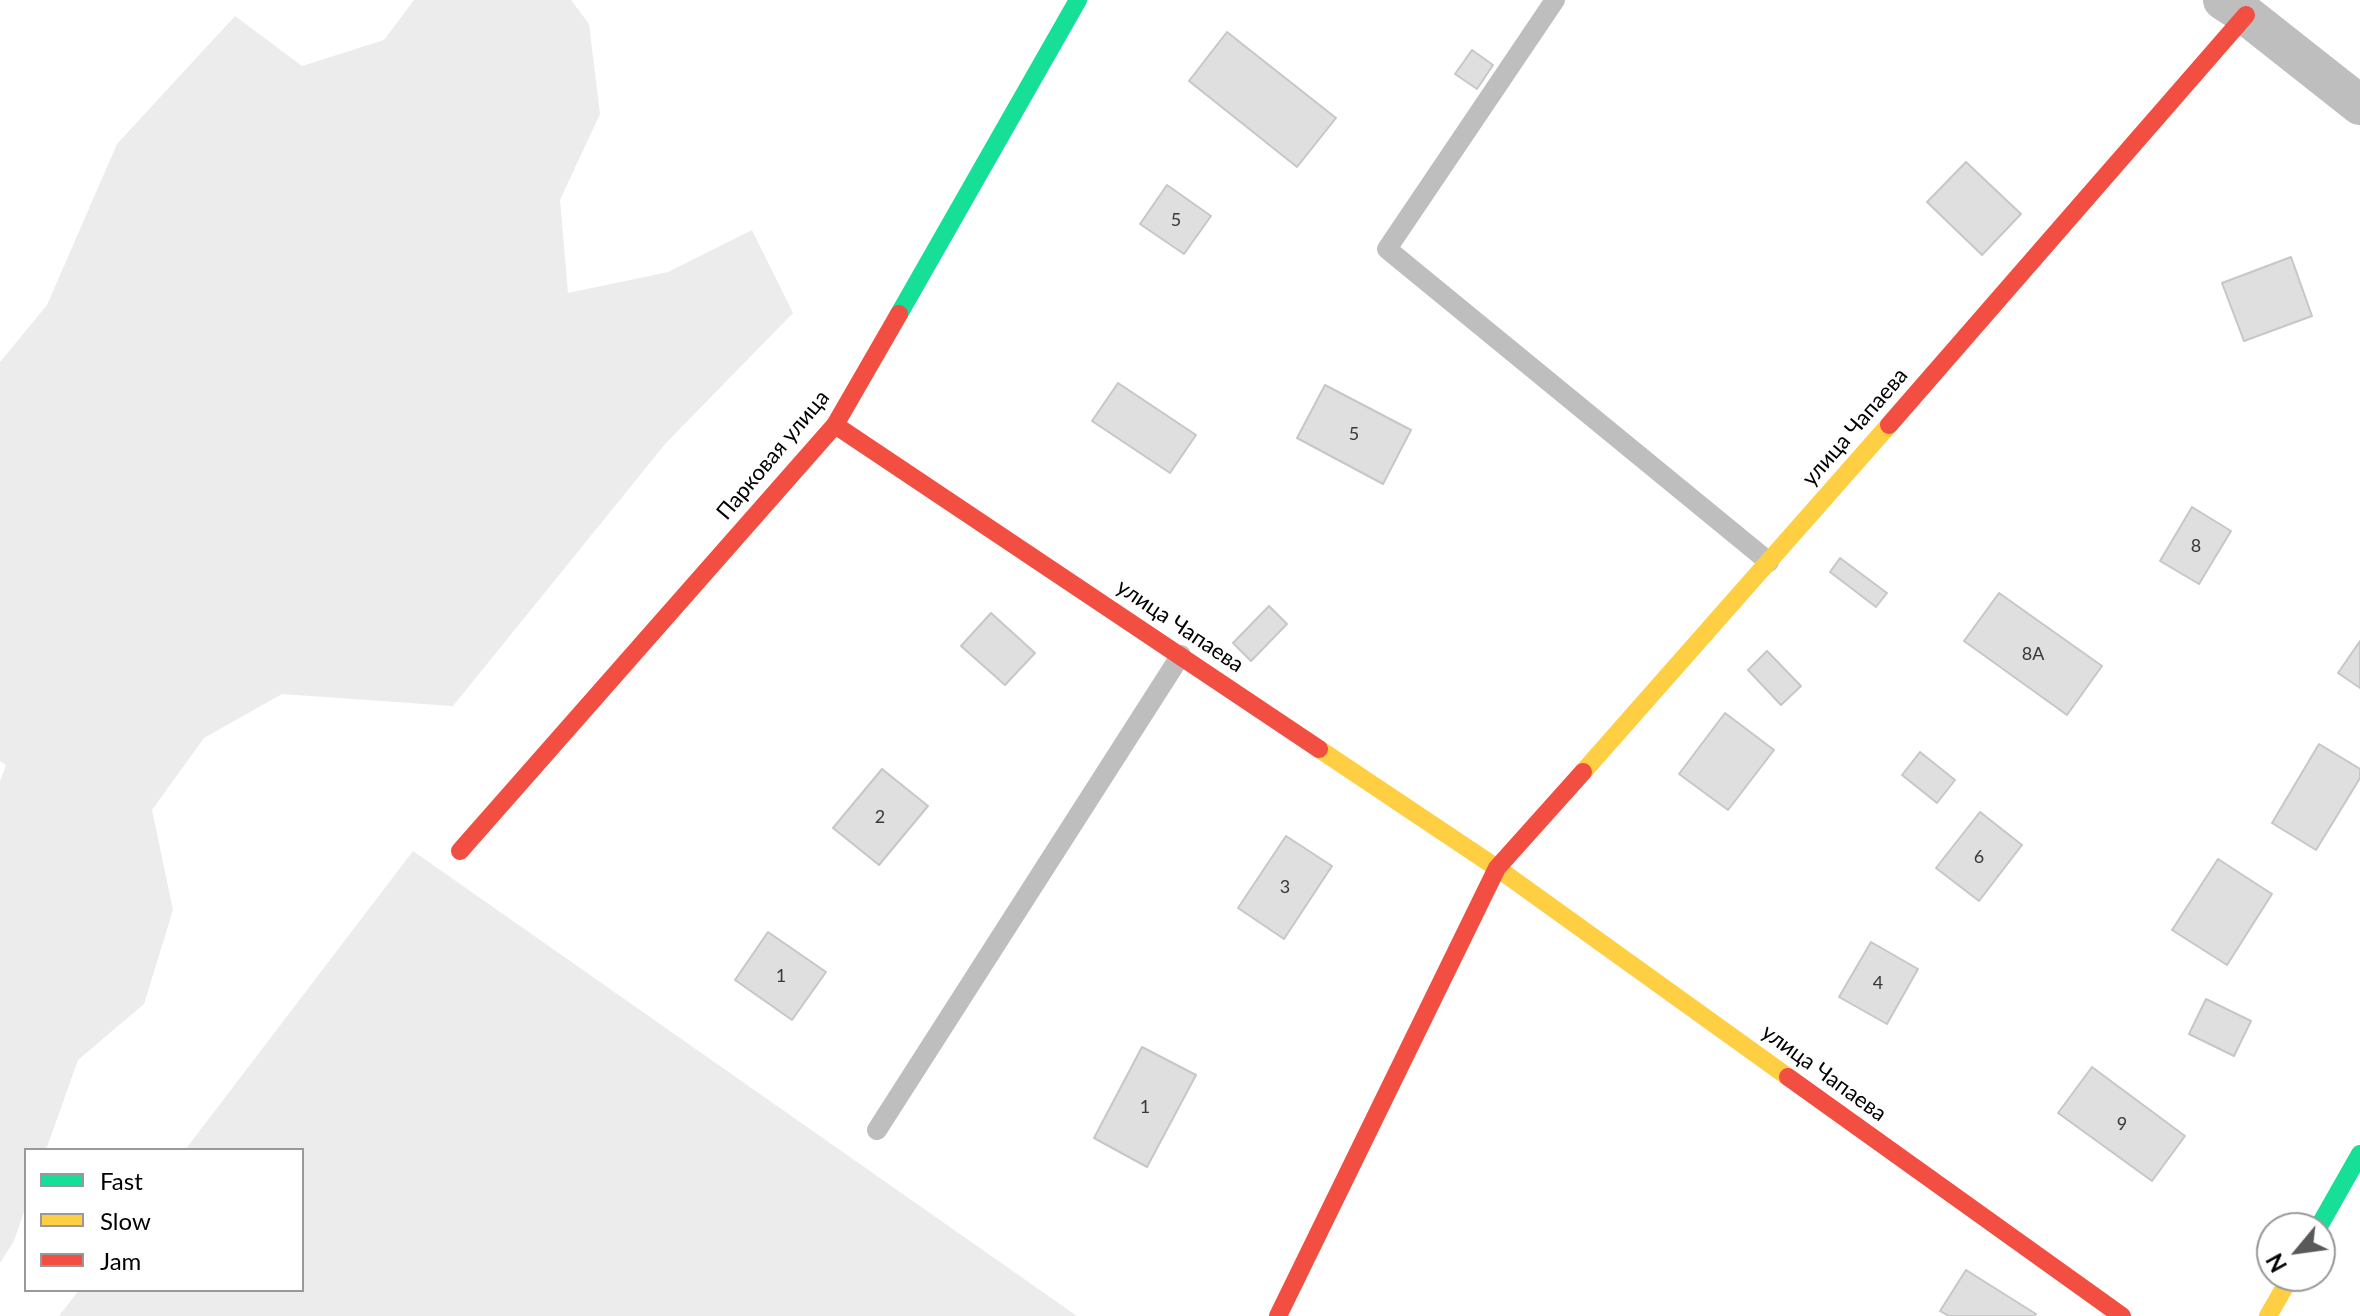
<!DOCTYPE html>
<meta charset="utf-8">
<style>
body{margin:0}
#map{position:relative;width:2360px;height:1316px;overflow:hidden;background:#fff;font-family:Lato,sans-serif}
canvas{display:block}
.legend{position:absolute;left:24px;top:1148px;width:280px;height:144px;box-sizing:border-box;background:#fff;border:2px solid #999;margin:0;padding:10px 14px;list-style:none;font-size:24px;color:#000}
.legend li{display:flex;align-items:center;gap:16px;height:40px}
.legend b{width:40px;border:2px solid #999}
.north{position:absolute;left:2256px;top:1212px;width:80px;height:80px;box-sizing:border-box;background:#fff;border:2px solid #999;border-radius:50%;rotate:241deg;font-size:22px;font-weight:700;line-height:32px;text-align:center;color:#000}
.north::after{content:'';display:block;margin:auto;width:28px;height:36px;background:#595959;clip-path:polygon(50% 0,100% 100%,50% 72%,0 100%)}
</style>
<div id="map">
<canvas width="2360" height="1316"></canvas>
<ul class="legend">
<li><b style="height:10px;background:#16e098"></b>Fast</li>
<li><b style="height:10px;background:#ffcf43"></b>Slow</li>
<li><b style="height:10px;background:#f24e42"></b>Jam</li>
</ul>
<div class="north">N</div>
</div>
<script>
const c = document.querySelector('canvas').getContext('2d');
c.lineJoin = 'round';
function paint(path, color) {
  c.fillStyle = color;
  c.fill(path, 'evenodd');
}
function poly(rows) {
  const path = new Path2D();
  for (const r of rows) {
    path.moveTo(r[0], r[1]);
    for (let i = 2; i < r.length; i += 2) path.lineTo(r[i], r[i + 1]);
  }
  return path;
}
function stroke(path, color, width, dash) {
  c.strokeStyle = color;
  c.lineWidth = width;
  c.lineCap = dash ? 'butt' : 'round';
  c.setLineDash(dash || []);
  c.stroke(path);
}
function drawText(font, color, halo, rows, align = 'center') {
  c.font = font + ' Lato,sans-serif';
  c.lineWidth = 6;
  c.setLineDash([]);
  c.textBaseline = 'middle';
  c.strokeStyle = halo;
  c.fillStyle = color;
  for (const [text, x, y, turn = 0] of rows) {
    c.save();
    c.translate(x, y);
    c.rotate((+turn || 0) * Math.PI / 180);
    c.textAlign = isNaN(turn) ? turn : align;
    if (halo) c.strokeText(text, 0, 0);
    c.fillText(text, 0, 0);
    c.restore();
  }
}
const green = poly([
 [414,0,571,0,589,24,600,114,560,200,568,293,668,272,752,230,793,313,666,443,453,706,282,694,204,738,152,810,173,910,144,1004,78,1060,46,1150,26,1150,26,1206,14,1241,0,1263,0,781,6,765,0,761,0,362,47,305,117,144,235,16,302,66,384,40],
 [413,851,1077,1316,59,1316,79,1290,302,1290,302,1150,185,1150]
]);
const building = poly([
 [1227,32,1336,118,1297,167,1189,81,1227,32],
 [1472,50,1493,65,1477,89,1455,74,1472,50],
 [1966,162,2021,214,1982,255,1927,202,1966,162],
 [1167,185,1211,216,1184,254,1140,224,1167,185],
 [2291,257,2312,316,2244,341,2222,283,2291,257],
 [1118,383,1196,435,1170,473,1092,421,1118,383],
 [1325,385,1411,430,1383,484,1297,438,1325,385],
 [2192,507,2231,531,2199,584,2160,561,2192,507],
 [1840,558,1887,593,1876,607,1830,572,1840,558],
 [1999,593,2102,666,2067,715,1964,641,1999,593],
 [1269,606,1287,624,1251,661,1233,643,1269,606],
 [991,613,1035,653,1005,685,961,646,991,613],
 [2360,641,2360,688,2338,673,2360,641],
 [1767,651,1801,686,1781,705,1748,670,1767,651],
 [1725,713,1774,750,1728,810,1679,774,1725,713],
 [2319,744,2360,769,2360,778,2316,850,2272,823,2319,744],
 [1920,752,1955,780,1937,803,1902,775,1920,752],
 [882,769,928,806,879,865,833,828,882,769],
 [1980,812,2022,845,1979,901,1936,868,1980,812],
 [1286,836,1332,866,1284,939,1238,908,1286,836],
 [2218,859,2272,894,2227,965,2172,930,2218,859],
 [768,932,826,972,792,1020,735,980,768,932],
 [1871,942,1918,969,1887,1024,1839,997,1871,942],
 [2206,999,2251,1021,2234,1056,2189,1034,2206,999],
 [1142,1047,1196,1075,1147,1167,1094,1138,1142,1047],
 [2092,1067,2185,1136,2152,1181,2058,1113,2092,1067],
 [1966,1270,2036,1314,2034,1316,1949,1316,1940,1311,1966,1270]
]);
const lane = poly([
 [1555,0,1387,249,1769,562],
 [877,1130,1181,655]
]);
const street = poly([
 [2223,0,2246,15,2360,105]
]);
const fast = poly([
 [899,314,1078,0],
 [2318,1228,2360,1154]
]);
const slow = poly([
 [1319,749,1497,868,1788,1077],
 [1583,772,1889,425],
 [2268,1316,2291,1276]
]);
const jam = poly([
 [835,425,1319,749],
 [1889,425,2246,15],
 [460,851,835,425,899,314],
 [1788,1077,2122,1316],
 [1278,1316,1497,868,1583,772]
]);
const numberNames = [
 ["5",1176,220],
 ["5",1354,434],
 ["8",2196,546],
 ["8А",2033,654],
 ["2",880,817],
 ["6",1979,857],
 ["3",1285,887],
 ["1",781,976],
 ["4",1878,983],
 ["1",1145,1107],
 ["9",2122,1124]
];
const streetNames = [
 ["улица Чапаева",1855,427,-49],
 ["Парковая улица",773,455,-50],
 ["улица Чапаева",1180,626,34],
 ["улица Чапаева",1824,1073,36]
];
paint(green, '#ececec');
paint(building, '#dfdfdf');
stroke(building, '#c7c7c7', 2);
stroke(lane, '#bebebe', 20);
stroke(street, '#bebebe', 40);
stroke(fast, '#16e098', 18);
stroke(slow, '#ffcf43', 18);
stroke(jam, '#f24e42', 18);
drawText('18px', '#383838', null, numberNames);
drawText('22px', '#000', '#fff', streetNames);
</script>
